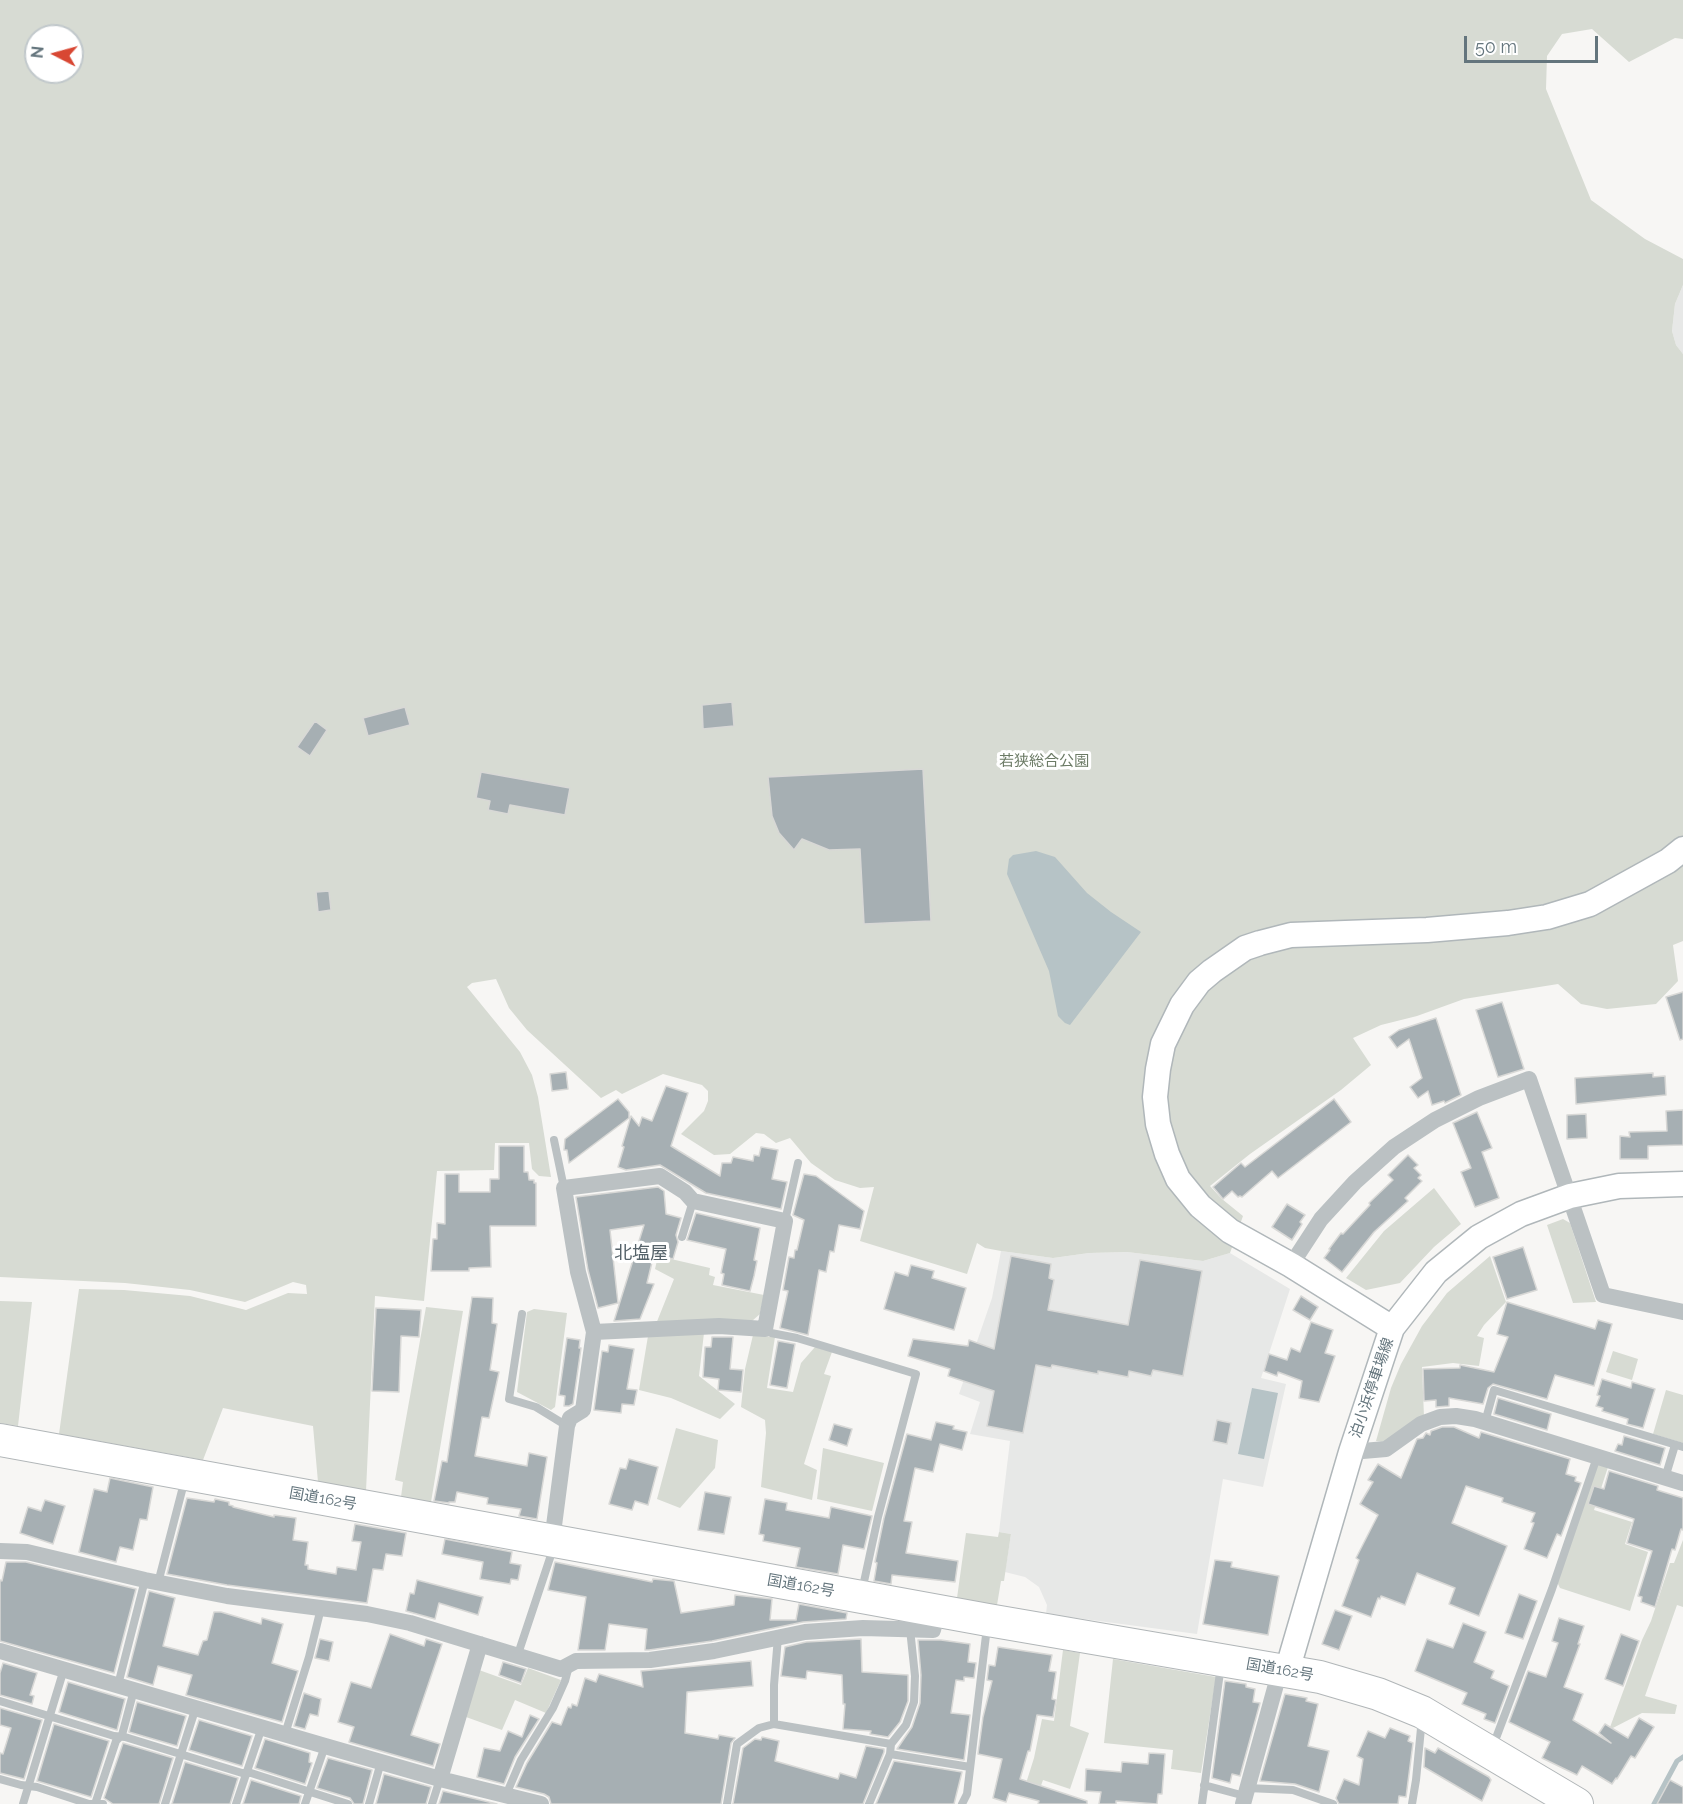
<!DOCTYPE html>
<meta charset="utf-8">
<style>
body{margin:0}
#map{position:relative;width:1683px;height:1804px;overflow:hidden;background:#f7f6f4;font-family:Raleway,sans-serif}
canvas{display:block}
.north{position:absolute;left:24px;top:24px;width:60px;height:60px;box-sizing:border-box;background:#fff;border:2px solid #c1c8cb;border-radius:50%;rotate:276deg;font-size:16px;font-weight:700;line-height:24px;text-align:center;color:#64757d}
.north::after{content:'';display:block;margin:auto;width:21px;height:27px;background:#d84733;clip-path:polygon(50% 0,100% 100%,50% 72%,0 100%)}
.scale{position:absolute;left:1464px;top:36px;width:134px;height:27px;box-sizing:border-box;border:3px solid #64757d;border-top:0;padding-left:8px;font-size:18px;line-height:21px;white-space:nowrap;color:#64757d;-webkit-text-stroke:4px #fff;paint-order:stroke}
</style>
<div id="map">
<canvas width="1683" height="1804"></canvas>
<div class="north">N</div>
<div class="scale">50 m</div>
</div>
<script>
const c = document.querySelector('canvas').getContext('2d');
c.lineJoin = 'round';
function paint(path, color) {
  c.fillStyle = color;
  c.fill(path, 'evenodd');
}
function poly(rows) {
  const path = new Path2D();
  for (const r of rows) {
    path.moveTo(r[0], r[1]);
    for (let i = 2; i < r.length; i += 2) path.lineTo(r[i], r[i + 1]);
  }
  return path;
}
function stroke(path, color, width, dash) {
  c.strokeStyle = color;
  c.lineWidth = width;
  c.lineCap = dash ? 'butt' : 'round';
  c.setLineDash(dash || []);
  c.stroke(path);
}
function drawText(font, color, halo, rows, align = 'center') {
  c.font = font + ' Raleway,"Noto Sans JP",sans-serif';
  c.lineWidth = 6;
  c.setLineDash([]);
  c.textBaseline = 'middle';
  c.strokeStyle = halo;
  c.fillStyle = color;
  for (const [text, x, y, turn = 0] of rows) {
    c.save();
    c.translate(x, y);
    c.rotate((+turn || 0) * Math.PI / 180);
    c.textAlign = isNaN(turn) ? turn : align;
    if (halo) c.strokeText(text, 0, 0);
    c.fillText(text, 0, 0);
    c.restore();
  }
}
const built = poly([
 [1683,285,1683,354,1676,345,1672,331,1675,304],
 [1001,1251,1053,1258,1089,1253,1127,1252,1203,1261,1230,1253,1290,1289,1261,1378,1286,1384,1263,1487,1223,1479,1197,1634,1046,1614,1047,1605,1039,1587,1025,1577,1005,1572,1011,1534,999,1532,1010,1441,970,1434,980,1402,959,1394,992,1298]
]);
const green = poly([
 [0,0,1683,0,1683,39,1675,38,1629,62,1592,29,1562,34,1547,56,1546,89,1591,200,1645,239,1683,259,1683,285,1675,304,1672,331,1676,345,1683,354,1683,941,1673,945,1678,981,1656,1004,1607,1009,1581,1004,1558,984,1464,999,1417,1016,1381,1025,1353,1038,1371,1065,1341,1090,1250,1154,1210,1186,1222,1199,1243,1216,1230,1253,1203,1261,1127,1252,1089,1253,1053,1258,1001,1251,985,1248,977,1243,967,1274,860,1241,874,1187,860,1188,835,1180,811,1163,790,1138,776,1143,764,1134,756,1133,730,1154,714,1155,681,1134,704,1111,708,1101,708,1091,702,1085,663,1074,622,1094,616,1090,601,1098,527,1030,509,1008,496,979,472,983,467,987,520,1052,532,1075,538,1097,551,1177,539,1176,532,1169,529,1143,495,1143,494,1170,437,1171,424,1301,375,1296,366,1491,318,1482,313,1426,223,1408,203,1460,59,1434,79,1289,124,1290,190,1296,246,1310,288,1293,307,1294,306,1285,293,1282,245,1302,190,1290,125,1283,0,1277],
 [36,36,72,36,72,72,36,72],
 [1434,1188,1461,1224,1434,1247,1400,1283,1366,1290,1346,1278,1384,1231],
 [1563,1219,1570,1223,1596,1302,1573,1303,1547,1225],
 [658,1256,710,1268,709,1275,715,1277,713,1285,764,1295,760,1314,752,1321,656,1324,674,1279,655,1269],
 [1490,1256,1506,1302,1484,1325,1477,1336,1484,1338,1479,1366,1453,1363,1422,1367,1424,1417,1385,1442,1376,1441,1391,1388,1401,1364,1422,1326,1447,1293],
 [0,1301,32,1302,18,1426,0,1423],
 [426,1307,463,1311,431,1502,401,1497,403,1482,395,1480],
 [534,1309,567,1313,555,1407,551,1410,517,1392,527,1312],
 [704,1333,699,1376,735,1404,720,1419,671,1398,639,1390,648,1336],
 [753,1335,775,1337,767,1388,793,1392,801,1363,815,1347,832,1352,824,1374,831,1376,804,1464,817,1470,812,1500,761,1487,766,1433,765,1420,741,1407,745,1369],
 [1613,1351,1638,1359,1632,1380,1606,1372],
 [1666,1390,1683,1395,1683,1443,1653,1434],
 [676,1428,718,1440,715,1468,680,1508,657,1499],
 [823,1448,884,1463,872,1511,817,1499],
 [1598,1463,1608,1467,1594,1510,1632,1522,1625,1544,1648,1552,1630,1611,1560,1588,1557,1582],
 [999,1532,1011,1534,1004,1581,1001,1581,997,1605,957,1598,966,1533,998,1537],
 [1683,1540,1683,1607,1677,1605,1645,1696,1677,1705,1675,1714,1642,1713,1609,1730,1642,1640,1651,1621,1670,1563,1674,1563],
 [1063,1650,1080,1653,1070,1726,1089,1733,1070,1789,1043,1780,1036,1800,1022,1796,1034,1758,1042,1719,1054,1721],
 [1113,1659,1216,1677,1201,1773,1171,1769,1173,1750,1104,1743],
 [528,1668,561,1680,546,1713,515,1700,502,1730,466,1717,479,1670,521,1685]
]);
const water = poly([
 [1036,851,1055,857,1087,893,1111,912,1141,932,1070,1025,1065,1023,1058,1016,1049,971,1007,874,1009,859,1013,855],
 [1252,1388,1278,1393,1264,1459,1238,1454]
]);
const stream = poly([
 [1654,1804,1677,1761,1683,1757]
]);
const building = poly([
 [732,702,734,726,703,729,702,705,732,702],
 [405,707,410,725,368,736,363,718,405,707],
 [315,721,327,730,310,756,297,747,315,721],
 [923,769,931,921,864,924,860,849,829,850,802,839,794,850,779,833,772,816,768,777,923,769],
 [481,772,570,788,565,815,510,805,508,814,488,810,490,801,476,798,481,772],
 [329,891,331,910,318,912,316,892,329,891],
 [1683,992,1683,1039,1680,1040,1666,997,1683,992],
 [1502,1002,1524,1069,1498,1077,1476,1010,1502,1002],
 [1436,1018,1461,1095,1445,1103,1444,1101,1432,1105,1428,1091,1418,1098,1410,1087,1422,1078,1409,1039,1397,1048,1389,1037,1399,1030,1436,1018],
 [566,1072,568,1089,552,1091,550,1074,566,1072],
 [1653,1073,1653,1077,1665,1076,1666,1095,1576,1104,1575,1078,1653,1073],
 [666,1086,688,1093,671,1146,720,1176,722,1163,731,1163,733,1157,753,1161,754,1155,759,1156,761,1147,778,1150,772,1179,787,1182,781,1209,706,1193,660,1165,626,1170,618,1167,624,1147,622,1146,631,1116,639,1126,642,1117,652,1121,666,1086],
 [618,1099,629,1112,629,1118,569,1163,567,1150,564,1150,565,1139,618,1099],
 [1334,1099,1351,1122,1278,1178,1272,1171,1242,1197,1240,1196,1238,1197,1232,1191,1223,1199,1213,1187,1241,1163,1245,1167,1334,1099],
 [1683,1110,1683,1145,1648,1146,1648,1159,1620,1159,1620,1136,1630,1137,1629,1132,1667,1131,1666,1111,1683,1110],
 [1477,1112,1492,1148,1482,1152,1499,1198,1475,1207,1461,1172,1471,1168,1453,1123,1477,1112],
 [1586,1114,1587,1138,1567,1139,1567,1115,1586,1114],
 [499,1146,524,1146,524,1172,528,1172,529,1180,534,1180,534,1183,536,1183,536,1226,490,1226,491,1267,469,1268,469,1271,431,1271,433,1239,437,1239,437,1223,445,1224,445,1174,459,1174,459,1192,490,1192,490,1179,499,1179,499,1146],
 [1408,1155,1418,1165,1414,1168,1421,1175,1418,1178,1422,1181,1405,1198,1408,1201,1374,1232,1342,1272,1324,1258,1330,1250,1329,1249,1341,1233,1343,1234,1370,1205,1369,1203,1393,1180,1388,1175,1408,1155],
 [804,1174,816,1176,864,1211,860,1229,839,1225,834,1252,830,1251,826,1272,819,1270,808,1335,780,1328,788,1291,783,1290,789,1257,794,1258,795,1250,797,1250,804,1220,793,1215,804,1174],
 [658,1187,664,1191,666,1214,681,1218,676,1235,678,1242,673,1259,654,1254,647,1283,654,1284,640,1319,614,1321,644,1225,610,1230,618,1303,598,1308,588,1270,576,1197,658,1187],
 [1287,1204,1305,1215,1300,1222,1302,1224,1292,1240,1272,1227,1287,1204],
 [696,1213,760,1228,754,1260,757,1261,754,1276,750,1291,722,1285,724,1274,721,1273,726,1249,687,1240,696,1213],
 [1523,1247,1537,1290,1507,1299,1493,1257,1523,1247],
 [1011,1256,1051,1264,1049,1278,1054,1280,1048,1310,1128,1325,1140,1260,1202,1271,1183,1376,1153,1370,1151,1376,1129,1371,1128,1377,1098,1371,1098,1374,1052,1365,1051,1368,1036,1365,1023,1433,987,1426,994,1391,948,1376,950,1369,908,1356,913,1339,968,1346,969,1340,994,1349,1011,1256],
 [911,1265,934,1271,932,1278,966,1288,954,1330,884,1309,895,1272,908,1276,911,1265],
 [1301,1296,1318,1307,1310,1320,1293,1310,1301,1296],
 [472,1297,493,1298,492,1323,497,1324,490,1370,499,1372,489,1418,482,1417,475,1456,527,1466,529,1453,547,1457,537,1519,519,1516,521,1509,487,1504,488,1498,457,1492,455,1502,449,1502,449,1503,434,1501,442,1461,447,1462,472,1297],
 [1507,1302,1595,1329,1598,1320,1612,1324,1594,1386,1555,1375,1547,1399,1493,1384,1488,1388,1483,1404,1449,1398,1449,1406,1436,1407,1436,1400,1424,1401,1423,1369,1460,1368,1460,1365,1494,1372,1508,1337,1497,1334,1507,1302],
 [376,1308,421,1310,419,1337,401,1336,399,1392,372,1391,376,1308],
 [1311,1322,1333,1330,1325,1353,1335,1356,1319,1402,1299,1398,1302,1381,1278,1372,1277,1376,1264,1371,1269,1354,1287,1360,1291,1348,1300,1352,1311,1322],
 [712,1337,733,1337,730,1369,743,1370,741,1392,718,1390,719,1379,703,1377,705,1347,711,1347,712,1337],
 [567,1338,580,1340,579,1348,581,1348,573,1404,569,1406,564,1406,565,1396,559,1395,567,1338],
 [778,1341,795,1344,787,1388,770,1385,778,1341],
 [609,1345,634,1349,627,1389,637,1390,634,1405,622,1404,621,1413,594,1410,602,1351,608,1352,609,1345],
 [1602,1379,1631,1388,1632,1382,1655,1389,1643,1428,1627,1424,1628,1419,1602,1411,1603,1408,1596,1406,1600,1396,1597,1395,1602,1379],
 [1498,1398,1551,1414,1547,1430,1494,1414,1498,1398],
 [1217,1420,1231,1423,1227,1444,1213,1441,1217,1420],
 [936,1422,954,1426,953,1429,967,1432,962,1450,940,1444,933,1472,915,1468,904,1521,912,1522,906,1553,958,1561,955,1582,892,1575,891,1584,874,1581,877,1563,875,1562,884,1518,907,1434,931,1440,936,1422],
 [834,1424,852,1429,847,1446,829,1440,834,1424],
 [1442,1427,1454,1427,1479,1438,1481,1432,1570,1459,1566,1474,1576,1477,1575,1481,1581,1483,1561,1536,1557,1534,1547,1558,1524,1549,1534,1523,1531,1522,1535,1513,1502,1502,1503,1498,1466,1486,1452,1523,1507,1546,1479,1616,1449,1604,1455,1588,1417,1573,1405,1605,1381,1596,1380,1599,1378,1598,1371,1617,1342,1606,1359,1560,1356,1558,1378,1515,1360,1504,1373,1482,1368,1480,1378,1464,1401,1478,1417,1439,1423,1438,1426,1433,1430,1435,1431,1431,1442,1427],
 [1624,1436,1665,1448,1660,1465,1615,1451,1618,1444,1622,1445,1624,1436],
 [629,1459,658,1467,648,1505,635,1501,632,1510,609,1504,620,1468,626,1469,629,1459],
 [1609,1471,1658,1486,1657,1490,1683,1498,1683,1530,1681,1529,1675,1550,1672,1549,1655,1607,1641,1602,1642,1597,1638,1596,1652,1551,1627,1543,1634,1519,1588,1504,1594,1486,1604,1489,1609,1471],
 [110,1478,153,1487,147,1520,140,1519,133,1550,120,1547,116,1562,79,1552,94,1489,107,1492,110,1478],
 [705,1492,731,1497,724,1534,698,1530,705,1492],
 [187,1498,214,1502,215,1499,229,1502,229,1505,233,1506,233,1507,274,1517,274,1515,296,1518,293,1540,308,1542,305,1565,308,1565,308,1569,336,1574,337,1567,356,1570,361,1542,352,1541,355,1524,406,1533,402,1556,386,1554,383,1570,373,1569,367,1603,227,1585,167,1574,187,1498],
 [765,1499,787,1503,786,1510,829,1518,831,1507,872,1516,864,1549,843,1545,838,1574,796,1567,800,1548,763,1541,764,1535,759,1534,765,1499],
 [45,1500,65,1506,53,1544,20,1533,28,1507,41,1511,45,1500],
 [445,1539,512,1552,510,1563,521,1565,518,1580,511,1579,510,1584,480,1579,483,1562,442,1554,445,1539],
 [1215,1560,1232,1562,1231,1567,1279,1576,1268,1635,1203,1624,1215,1560],
 [6,1562,26,1562,136,1589,114,1673,0,1641,0,1580,2,1581,6,1562],
 [555,1562,652,1582,653,1579,674,1581,681,1613,734,1605,735,1595,772,1599,770,1620,796,1620,799,1604,847,1613,846,1619,803,1622,712,1641,649,1650,645,1650,647,1629,609,1624,605,1650,578,1650,586,1597,548,1590,555,1562],
 [417,1580,483,1597,478,1615,439,1603,435,1619,406,1611,410,1593,414,1594,417,1580],
 [149,1591,175,1598,163,1646,198,1655,203,1641,207,1640,214,1612,221,1612,261,1624,262,1618,283,1624,272,1663,298,1671,282,1722,186,1695,192,1675,158,1666,153,1685,127,1677,149,1591],
 [1519,1594,1537,1601,1523,1639,1505,1633,1519,1594],
 [1335,1610,1352,1616,1339,1650,1322,1644,1335,1610],
 [1559,1618,1584,1626,1578,1644,1580,1644,1564,1687,1583,1694,1573,1720,1611,1743,1599,1733,1605,1724,1628,1738,1639,1718,1654,1727,1635,1758,1631,1756,1617,1779,1616,1778,1612,1784,1582,1766,1577,1775,1542,1758,1550,1742,1509,1722,1528,1671,1546,1677,1558,1643,1552,1641,1559,1618],
 [1463,1623,1486,1632,1474,1662,1494,1671,1491,1678,1509,1686,1495,1723,1484,1719,1486,1714,1462,1704,1467,1693,1415,1671,1427,1639,1453,1648,1463,1623],
 [390,1634,424,1646,426,1639,442,1644,411,1735,440,1744,433,1766,349,1742,354,1727,338,1722,351,1682,371,1688,390,1634],
 [1621,1634,1639,1641,1623,1686,1605,1679,1621,1634],
 [320,1639,333,1642,329,1661,315,1658,320,1639],
 [861,1639,862,1672,908,1675,908,1701,900,1722,888,1737,870,1734,871,1731,843,1729,845,1704,843,1704,842,1675,807,1671,806,1679,781,1676,785,1647,806,1642,861,1639],
 [918,1640,941,1640,970,1644,968,1662,976,1663,974,1678,964,1677,964,1681,956,1680,951,1713,970,1715,964,1760,897,1749,912,1727,920,1703,921,1675,918,1640],
 [998,1647,1052,1655,1049,1671,1056,1672,1052,1699,1056,1700,1053,1717,1037,1715,1030,1751,1028,1751,1020,1779,1087,1801,1087,1804,1038,1804,1039,1801,1009,1793,1006,1802,993,1798,1002,1759,978,1754,983,1717,992,1681,987,1680,989,1665,995,1666,998,1647],
 [751,1661,753,1686,687,1692,685,1733,718,1739,719,1735,735,1738,731,1743,721,1804,551,1804,549,1797,544,1794,516,1787,527,1763,552,1722,561,1725,568,1707,571,1708,572,1704,577,1706,585,1678,596,1682,599,1674,643,1687,641,1671,751,1661],
 [503,1662,526,1669,521,1683,499,1675,503,1662],
 [3,1663,37,1673,30,1695,34,1696,32,1704,0,1695,0,1673,3,1663],
 [1225,1681,1246,1684,1246,1687,1255,1689,1253,1702,1260,1703,1240,1776,1232,1774,1230,1783,1212,1778,1225,1681],
 [68,1682,125,1699,117,1730,59,1712,68,1682],
 [304,1693,321,1699,318,1716,310,1714,305,1729,294,1726,304,1693],
 [1285,1694,1307,1698,1306,1701,1318,1704,1308,1746,1329,1751,1319,1792,1295,1784,1260,1781,1285,1694],
 [137,1702,186,1716,177,1746,129,1732,137,1702],
 [0,1708,42,1720,24,1779,0,1773,0,1753,3,1754,11,1728,0,1725,0,1708],
 [530,1715,539,1719,515,1757,504,1784,477,1777,484,1748,500,1751,508,1731,522,1737,530,1715],
 [199,1720,252,1736,242,1766,189,1750,199,1720],
 [54,1724,109,1741,91,1797,37,1781,54,1724],
 [1390,1728,1410,1736,1408,1741,1413,1743,1406,1797,1399,1796,1398,1804,1339,1804,1336,1798,1344,1779,1359,1785,1363,1759,1357,1756,1368,1731,1385,1738,1390,1728],
 [762,1737,779,1741,775,1761,838,1779,840,1773,856,1778,866,1746,884,1749,884,1752,863,1804,733,1804,743,1748,755,1739,761,1740,762,1737],
 [265,1739,310,1753,309,1762,312,1763,305,1784,255,1768,265,1739],
 [123,1743,173,1758,159,1804,113,1804,104,1798,123,1743],
 [1425,1748,1435,1753,1438,1748,1489,1777,1491,1780,1482,1801,1424,1767,1425,1748],
 [1149,1753,1165,1754,1162,1794,1158,1794,1157,1804,1116,1801,1116,1804,1099,1804,1101,1792,1085,1791,1086,1769,1121,1772,1122,1762,1148,1764,1149,1753],
 [328,1758,372,1770,363,1804,354,1804,350,1798,317,1788,328,1758],
 [894,1761,962,1772,954,1804,876,1804,894,1761],
 [185,1762,238,1778,230,1804,172,1804,185,1762],
 [384,1774,431,1787,426,1804,376,1804,384,1774],
 [251,1780,301,1796,299,1804,243,1804,251,1780],
 [1670,1780,1683,1787,1683,1804,1657,1804,1670,1780],
 [443,1791,497,1804,439,1804,443,1791]
]);
const lane = poly([
 [554,1140,564,1188],
 [785,1221,798,1163],
 [682,1237,693,1201],
 [522,1314,509,1399,536,1407,567,1426],
 [765,1329,771,1333,797,1338,916,1374,878,1517,862,1591],
 [1485,1422,1494,1390,1683,1447],
 [1665,1478,1675,1445],
 [158,1583,185,1479],
 [517,1657,550,1558,552,1546],
 [118,1685,145,1580],
 [0,1701,114,1736,125,1737,242,1773,251,1773,348,1804],
 [774,1724,891,1744],
 [285,1734,309,1657,321,1608],
 [1493,1746,1552,1589,1597,1457],
 [890,1754,970,1767],
 [0,1779,21,1785,37,1787,89,1804,103,1804],
 [1204,1785,1245,1796],
 [1247,1788,1293,1790,1333,1804],
 [506,1795,521,1760,553,1708,565,1681,569,1666],
 [23,1804,64,1669],
 [95,1804,116,1741,122,1735,134,1690],
 [165,1804,196,1707],
 [236,1804,262,1727],
 [305,1804,325,1746],
 [369,1804,381,1762],
 [432,1804,440,1779],
 [727,1804,737,1744,759,1728,774,1724,774,1685,778,1637],
 [869,1804,890,1754,891,1744,906,1725,914,1702,915,1676,910,1629],
 [962,1804,967,1794,987,1627],
 [1202,1804,1221,1665],
 [1412,1804,1416,1780,1422,1718]
]);
const street = poly([
 [1291,1265,1321,1219,1355,1182,1394,1147,1435,1120,1479,1098,1529,1079,1603,1295,1683,1312],
 [1351,1452,1386,1449,1421,1424,1440,1417,1456,1416,1475,1419,1683,1483],
 [552,1541,567,1426,570,1418,583,1410,594,1332,578,1272,564,1188,660,1176,685,1192,693,1201,785,1221,765,1329,719,1326,594,1332],
 [0,1551,27,1552,145,1580,227,1596,367,1614,410,1623,561,1669,576,1661,650,1660,714,1651,805,1632,863,1628,933,1630,938,1611],
 [0,1651,325,1746,440,1779,541,1804],
 [440,1779,480,1644],
 [1243,1804,1280,1670]
]);
const secondary = poly([
 [1392,1328,1291,1265,1230,1231,1200,1206,1178,1179,1167,1154,1158,1124,1155,1097,1158,1069,1163,1044,1182,1005,1199,982,1212,971,1245,948,1260,943,1291,935,1427,930,1508,923,1547,917,1590,904,1668,861,1683,849],
 [1287,1671,1351,1452,1392,1328,1436,1272,1479,1237,1521,1214,1570,1196,1619,1186,1683,1184]
]);
const highway = poly([
 [0,1440,988,1620,1320,1677,1378,1694,1422,1712,1577,1804]
]);
const parkNames = [
 ["若狭総合公園",1044,761]
];
const streetNames = [
 ["泊小浜停車場線",1372,1388,-71],
 ["国道162号",323,1499,10],
 ["国道162号",801,1586,10],
 ["国道162号",1280,1670,10]
];
const quarterNames = [
 ["北塩屋",641,1254]
];
paint(built, '#e7e8e7');
paint(green, '#d7dbd3');
paint(water, '#b6c3c6');
stroke(stream, '#b6c3c6', 5);
paint(building, '#a6afb3');
stroke(building, '#d8d8d6', 1.5);
stroke(secondary, '#b0b7ba', 27);
stroke(highway, '#b1b6b8', 34);
stroke(lane, '#bbc1c3', 8);
stroke(street, '#bbc1c3', 16);
stroke(secondary, '#fff', 24);
stroke(highway, '#fff', 32);
drawText('15px', '#6c7b66', '#fff', parkNames);
drawText('15px', '#64757d', '#fff', streetNames);
drawText('18px', '#556269', '#fff', quarterNames);
</script>
